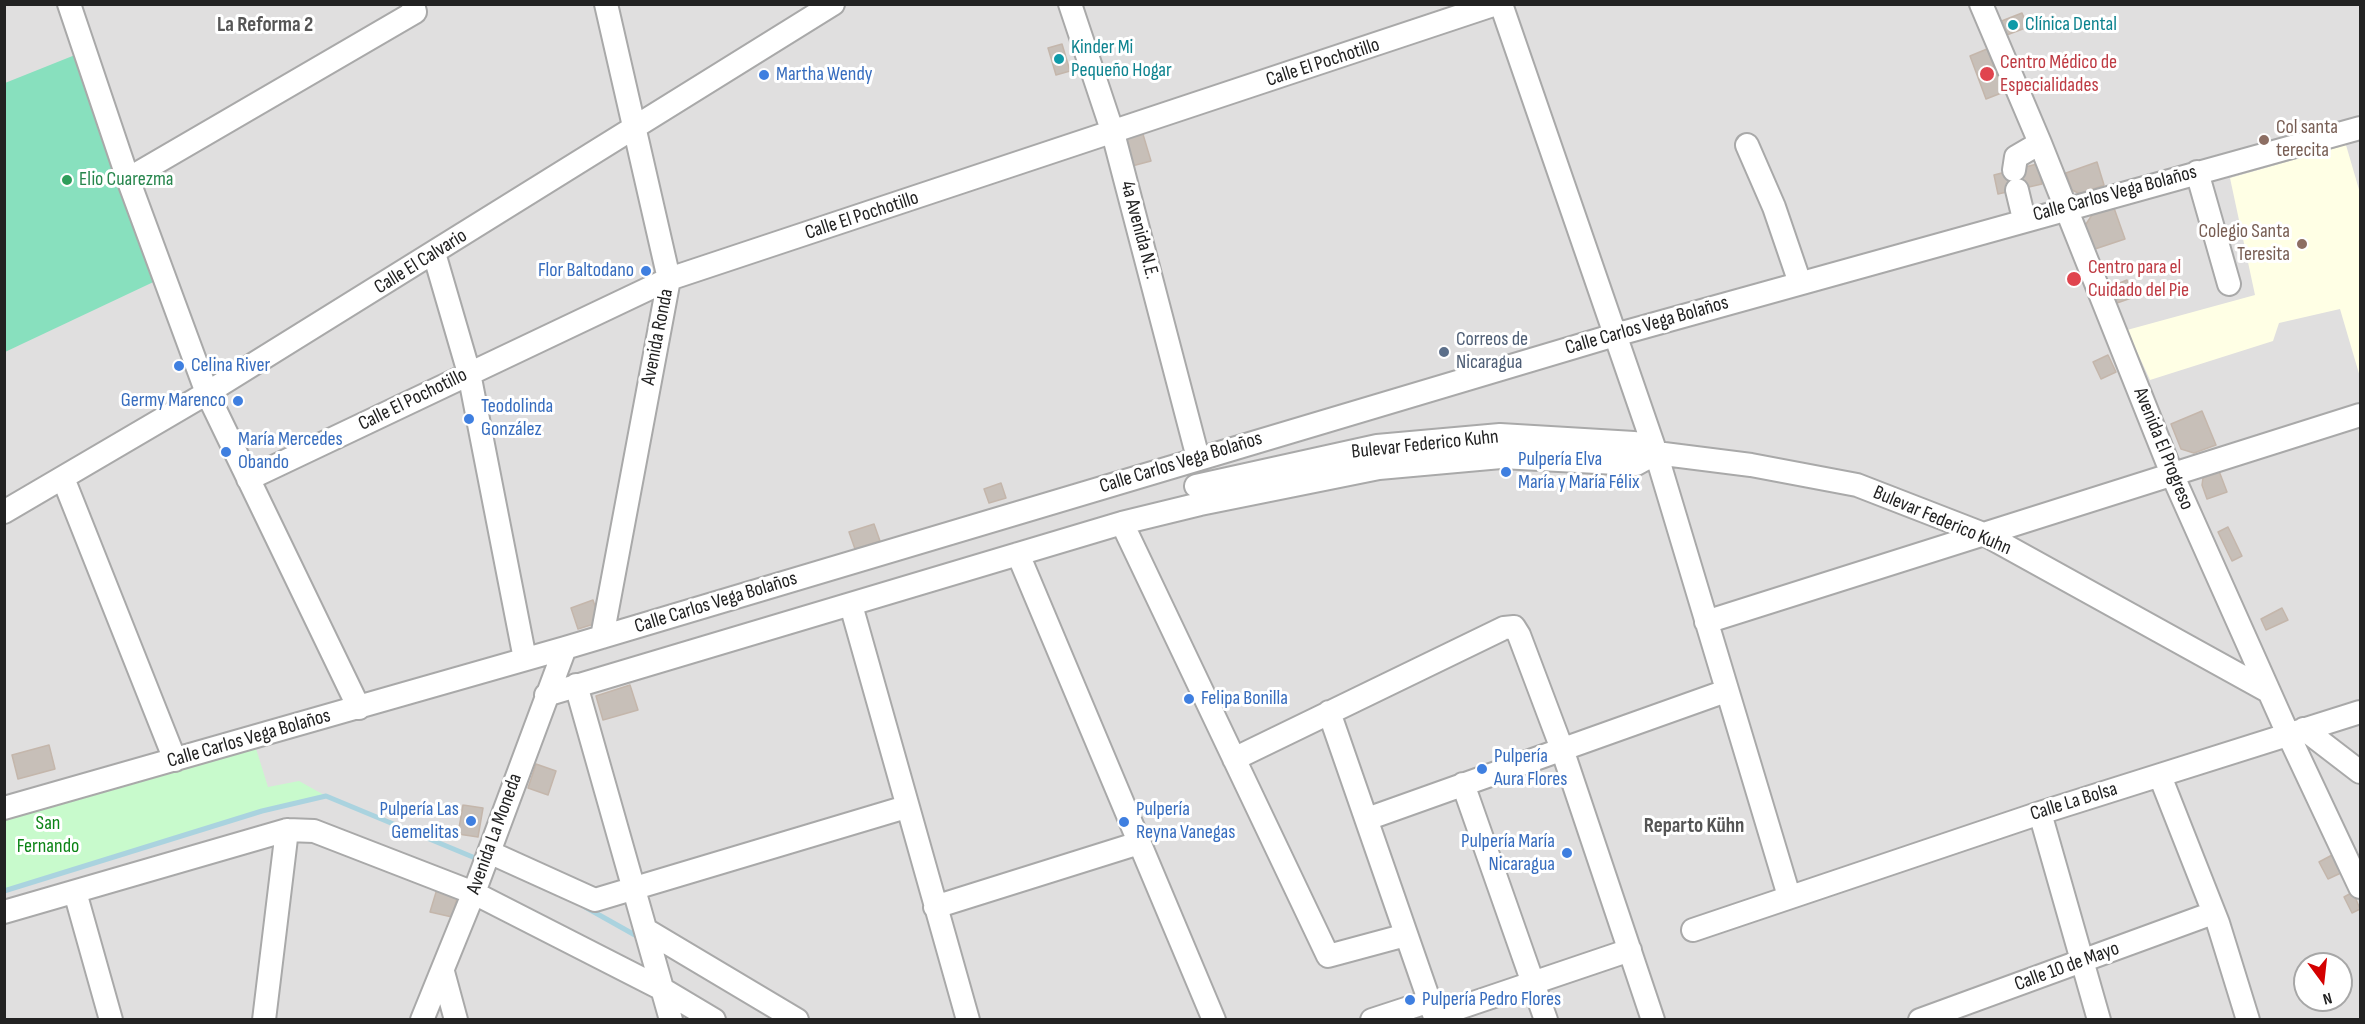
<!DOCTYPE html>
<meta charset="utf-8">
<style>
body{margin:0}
#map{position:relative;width:2365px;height:1024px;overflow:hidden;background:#f2efe9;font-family:"Sofia Sans Condensed",sans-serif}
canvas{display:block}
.frame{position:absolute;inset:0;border:6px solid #222;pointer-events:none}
.north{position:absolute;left:2293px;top:952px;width:60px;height:60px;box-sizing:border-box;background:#fff;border:2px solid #a7a7a7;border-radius:50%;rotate:165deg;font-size:16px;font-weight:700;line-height:24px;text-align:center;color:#222}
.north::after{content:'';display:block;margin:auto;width:21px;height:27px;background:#d40000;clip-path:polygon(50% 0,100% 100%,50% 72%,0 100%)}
</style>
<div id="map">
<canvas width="2365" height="1024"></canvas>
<div class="frame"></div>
<div class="north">N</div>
</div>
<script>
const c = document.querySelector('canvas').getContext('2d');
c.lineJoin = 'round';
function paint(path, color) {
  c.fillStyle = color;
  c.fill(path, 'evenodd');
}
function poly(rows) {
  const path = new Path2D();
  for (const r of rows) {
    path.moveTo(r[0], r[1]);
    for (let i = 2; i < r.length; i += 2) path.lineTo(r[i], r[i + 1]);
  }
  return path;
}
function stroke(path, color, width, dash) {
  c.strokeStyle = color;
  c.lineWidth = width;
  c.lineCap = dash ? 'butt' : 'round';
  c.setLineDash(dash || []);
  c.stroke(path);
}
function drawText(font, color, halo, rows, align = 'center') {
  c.font = font + ' "Sofia Sans Condensed",sans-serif';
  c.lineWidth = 6;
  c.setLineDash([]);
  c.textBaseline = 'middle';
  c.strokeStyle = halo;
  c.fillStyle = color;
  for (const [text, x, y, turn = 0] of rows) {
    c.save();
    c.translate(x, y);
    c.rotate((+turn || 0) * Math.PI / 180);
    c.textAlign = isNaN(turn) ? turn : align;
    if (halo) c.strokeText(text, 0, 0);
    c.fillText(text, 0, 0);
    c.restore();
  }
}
const residential = poly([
 [5,5,2360,5,2360,1019,5,1020],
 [2305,964,2341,964,2341,1000,2305,1000]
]);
const education = poly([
 [2346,145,2360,193,2360,377,2340,309,2279,323,2273,341,2150,380,2127,330,2255,295,2230,178]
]);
const park = poly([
 [253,739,268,787,299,781,326,796,262,811,5,891,5,808]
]);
const pitch = poly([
 [85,51,164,277,5,352,5,83]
]);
const stream = poly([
 [4,891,262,811,326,796,480,860],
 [585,907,642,939]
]);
const building = poly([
 [2022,13,2028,27,2004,36,1999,22,2022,13],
 [1062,44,1070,71,1056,75,1048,48,1062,44],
 [1987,49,2004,92,1986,99,1970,56,1987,49],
 [1142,131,1151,161,1132,166,1123,137,1142,131],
 [2097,162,2104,185,2080,194,2072,190,2066,173,2097,162],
 [2037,164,2042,184,1998,194,1994,175,2037,164],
 [2114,208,2125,239,2092,250,2084,227,2092,215,2114,208],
 [2077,272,2081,282,2072,285,2068,276,2077,272],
 [2127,280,2134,297,2117,303,2110,287,2127,280],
 [2108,355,2116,372,2101,379,2093,362,2108,355],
 [2202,411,2216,445,2194,453,2181,449,2171,424,2202,411],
 [2219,471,2227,492,2207,499,2202,485,2203,478,2219,471],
 [1001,483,1006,498,989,503,984,489,1001,483],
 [874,524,880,541,855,549,849,532,874,524],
 [2228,527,2242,556,2232,561,2218,532,2228,527],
 [593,600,597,612,594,624,578,629,571,608,593,600],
 [2282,608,2288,620,2266,630,2261,619,2282,608],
 [630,685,638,710,603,720,596,696,630,685],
 [49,745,55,769,18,779,12,755,49,745],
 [536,764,556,771,548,795,528,788,536,764],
 [463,805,483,808,478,837,458,834,463,805],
 [2334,854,2343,872,2328,879,2319,862,2334,854],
 [437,889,458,894,452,917,430,912,437,889],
 [2353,892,2360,909,2352,913,2344,897,2353,892]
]);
const minor = poly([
 [69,4,128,179,207,393,359,708],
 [1070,4,1113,133,1198,458],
 [1501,4,1656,453,1789,896],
 [1981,4,2040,143,2172,474,2288,734,2360,887],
 [1747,145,1774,207,1800,283],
 [2014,170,2016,157,2040,143],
 [2197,172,2229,284],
 [128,179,415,12,413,4],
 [2017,190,2024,219],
 [434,253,469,373,525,659],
 [63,478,175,760],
 [248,479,669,279,1496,4],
 [1196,486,1377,446,1500,435,1634,443,1656,453,1751,465,1857,485,1986,535,2268,691],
 [4,512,207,393,833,4],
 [1122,523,1328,956,1406,935],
 [1018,554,1214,1020],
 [851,605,968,1020],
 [1706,622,2360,415],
 [602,637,669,279,606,4],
 [576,685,671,1020],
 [546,695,1122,523,1200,504,1379,468,1501,457,1636,464,1656,453],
 [1329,712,1436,1020],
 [2304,729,2360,772],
 [1234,759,1504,628,1514,627,1519,635,1562,749,1653,1020],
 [2160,776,2218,923,2248,1020],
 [1463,784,1546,1020],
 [4,808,565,648,1615,335,2360,128],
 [2040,813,2099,1020],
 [1367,819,1726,691],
 [489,852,595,900,906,807],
 [75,892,111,1020],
 [935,907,1139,843],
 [4,912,287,830,314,831,474,893,662,989,714,1020],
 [646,930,797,1020],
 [1693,930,2040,813,2360,712],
 [443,972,456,1020],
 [1435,1016,1630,950],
 [264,1020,287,830],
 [422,1020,476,887,565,648],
 [1372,1020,1430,1001],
 [1920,1020,2213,913]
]);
const markers = [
 [2013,25,6,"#0f9aa8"],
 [1059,59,6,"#0f9aa8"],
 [1987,74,8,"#e0444e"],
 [764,75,6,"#3f7fe0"],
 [2264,140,6,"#8d6e63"],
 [67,180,6,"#2e9e5b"],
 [2302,244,6,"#8d6e63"],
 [646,271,6,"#3f7fe0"],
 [2074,279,8,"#e0444e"],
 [1444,352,6,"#5c6f8a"],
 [179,366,6,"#3f7fe0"],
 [238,401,6,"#3f7fe0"],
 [469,419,6,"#3f7fe0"],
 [226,452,6,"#3f7fe0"],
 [1506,472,6,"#3f7fe0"],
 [1189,699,6,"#3f7fe0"],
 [1482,769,6,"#3f7fe0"],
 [471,821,6,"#3f7fe0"],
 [1124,822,6,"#3f7fe0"],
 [1567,853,6,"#3f7fe0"],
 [1410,1000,6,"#3f7fe0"]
];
const cultureNames = [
 ["Clínica Dental",2025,25],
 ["Kinder Mi",1071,48],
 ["Pequeño Hogar",1071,71]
];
const streetNames = [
 ["Calle El Pochotillo",1323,63,-18],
 ["Calle Carlos Vega Bolaños",2115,194,-15],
 ["Calle El Pochotillo",862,216,-18],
 ["4a Avenida N.E.",1139,230,75],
 ["Calle El Calvario",421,262,-32],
 ["Calle Carlos Vega Bolaños",1647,326,-16],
 ["Avenida Ronda",658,337,-79],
 ["Calle El Pochotillo",413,400,-26],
 ["Bulevar Federico Kuhn",1425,445,-6],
 ["Avenida El Progreso",2163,449,68],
 ["Calle Carlos Vega Bolaños",1181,463,-17],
 ["Bulevar Federico Kuhn",1942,521,23],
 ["Calle Carlos Vega Bolaños",716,603,-17],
 ["Calle Carlos Vega Bolaños",249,739,-16],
 ["Calle La Bolsa",2074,802,-17],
 ["Avenida La Moneda",495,834,-70],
 ["Calle 10 de Mayo",2067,967,-20]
];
const healthNames = [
 ["Centro Médico de",2000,63],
 ["Especialidades",2000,86],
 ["Centro para el",2088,268],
 ["Cuidado del Pie",2088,291]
];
const shopNames = [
 ["Martha Wendy",776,75],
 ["Flor Baltodano",634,271,"right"],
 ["Celina River",191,366],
 ["Germy Marenco",226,401,"right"],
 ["Teodolinda",481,407],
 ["González",481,430],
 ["María Mercedes",238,440],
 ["Obando",238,463],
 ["Pulpería Elva",1518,460],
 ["María y María Félix",1518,483],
 ["Felipa Bonilla",1201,699],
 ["Pulpería",1494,757],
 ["Aura Flores",1494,780],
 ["Pulpería Las",459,810,"right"],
 ["Gemelitas",459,833,"right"],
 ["Pulpería",1136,810],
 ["Reyna Vanegas",1136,833],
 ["Pulpería María",1555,842,"right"],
 ["Nicaragua",1555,865,"right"],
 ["Pulpería Pedro Flores",1422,1000]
];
const educationNames = [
 ["Col santa",2276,128],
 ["terecita",2276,151],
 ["Colegio Santa",2290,232,"right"],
 ["Teresita",2290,255,"right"]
];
const leisureNames = [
 ["Elio Cuarezma",79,180]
];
const serviceNames = [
 ["Correos de",1456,340],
 ["Nicaragua",1456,363]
];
const parkNames = [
 ["San",48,824],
 ["Fernando",48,847]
];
const neighbourhoodNames = [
 ["La Reforma 2",265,26],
 ["Reparto Kühn",1694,827]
];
paint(residential, '#e0dfdf');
paint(education, '#ffffe5');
paint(park, '#c8facc');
paint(pitch, '#88e0be');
stroke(stream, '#aad3df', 5);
paint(building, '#c7bfb8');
stroke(building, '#c4b6ab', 1.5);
stroke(minor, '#a9a9a9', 26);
stroke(minor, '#fff', 22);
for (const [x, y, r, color] of markers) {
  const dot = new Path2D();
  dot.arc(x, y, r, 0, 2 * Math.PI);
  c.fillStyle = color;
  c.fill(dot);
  stroke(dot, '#fff', 2);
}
drawText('20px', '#0d838f', '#fff', cultureNames, 'left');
drawText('20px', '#222', '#fff', streetNames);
drawText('20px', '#be3a42', '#fff', healthNames, 'left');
drawText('20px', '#366cbe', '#fff', shopNames, 'left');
drawText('20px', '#785e54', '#fff', educationNames, 'left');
drawText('20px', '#27864d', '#fff', leisureNames, 'left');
drawText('20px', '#4e5e75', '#fff', serviceNames, 'left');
drawText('20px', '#0c8416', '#fff', parkNames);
drawText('bold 21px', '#555', '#fff', neighbourhoodNames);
</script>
